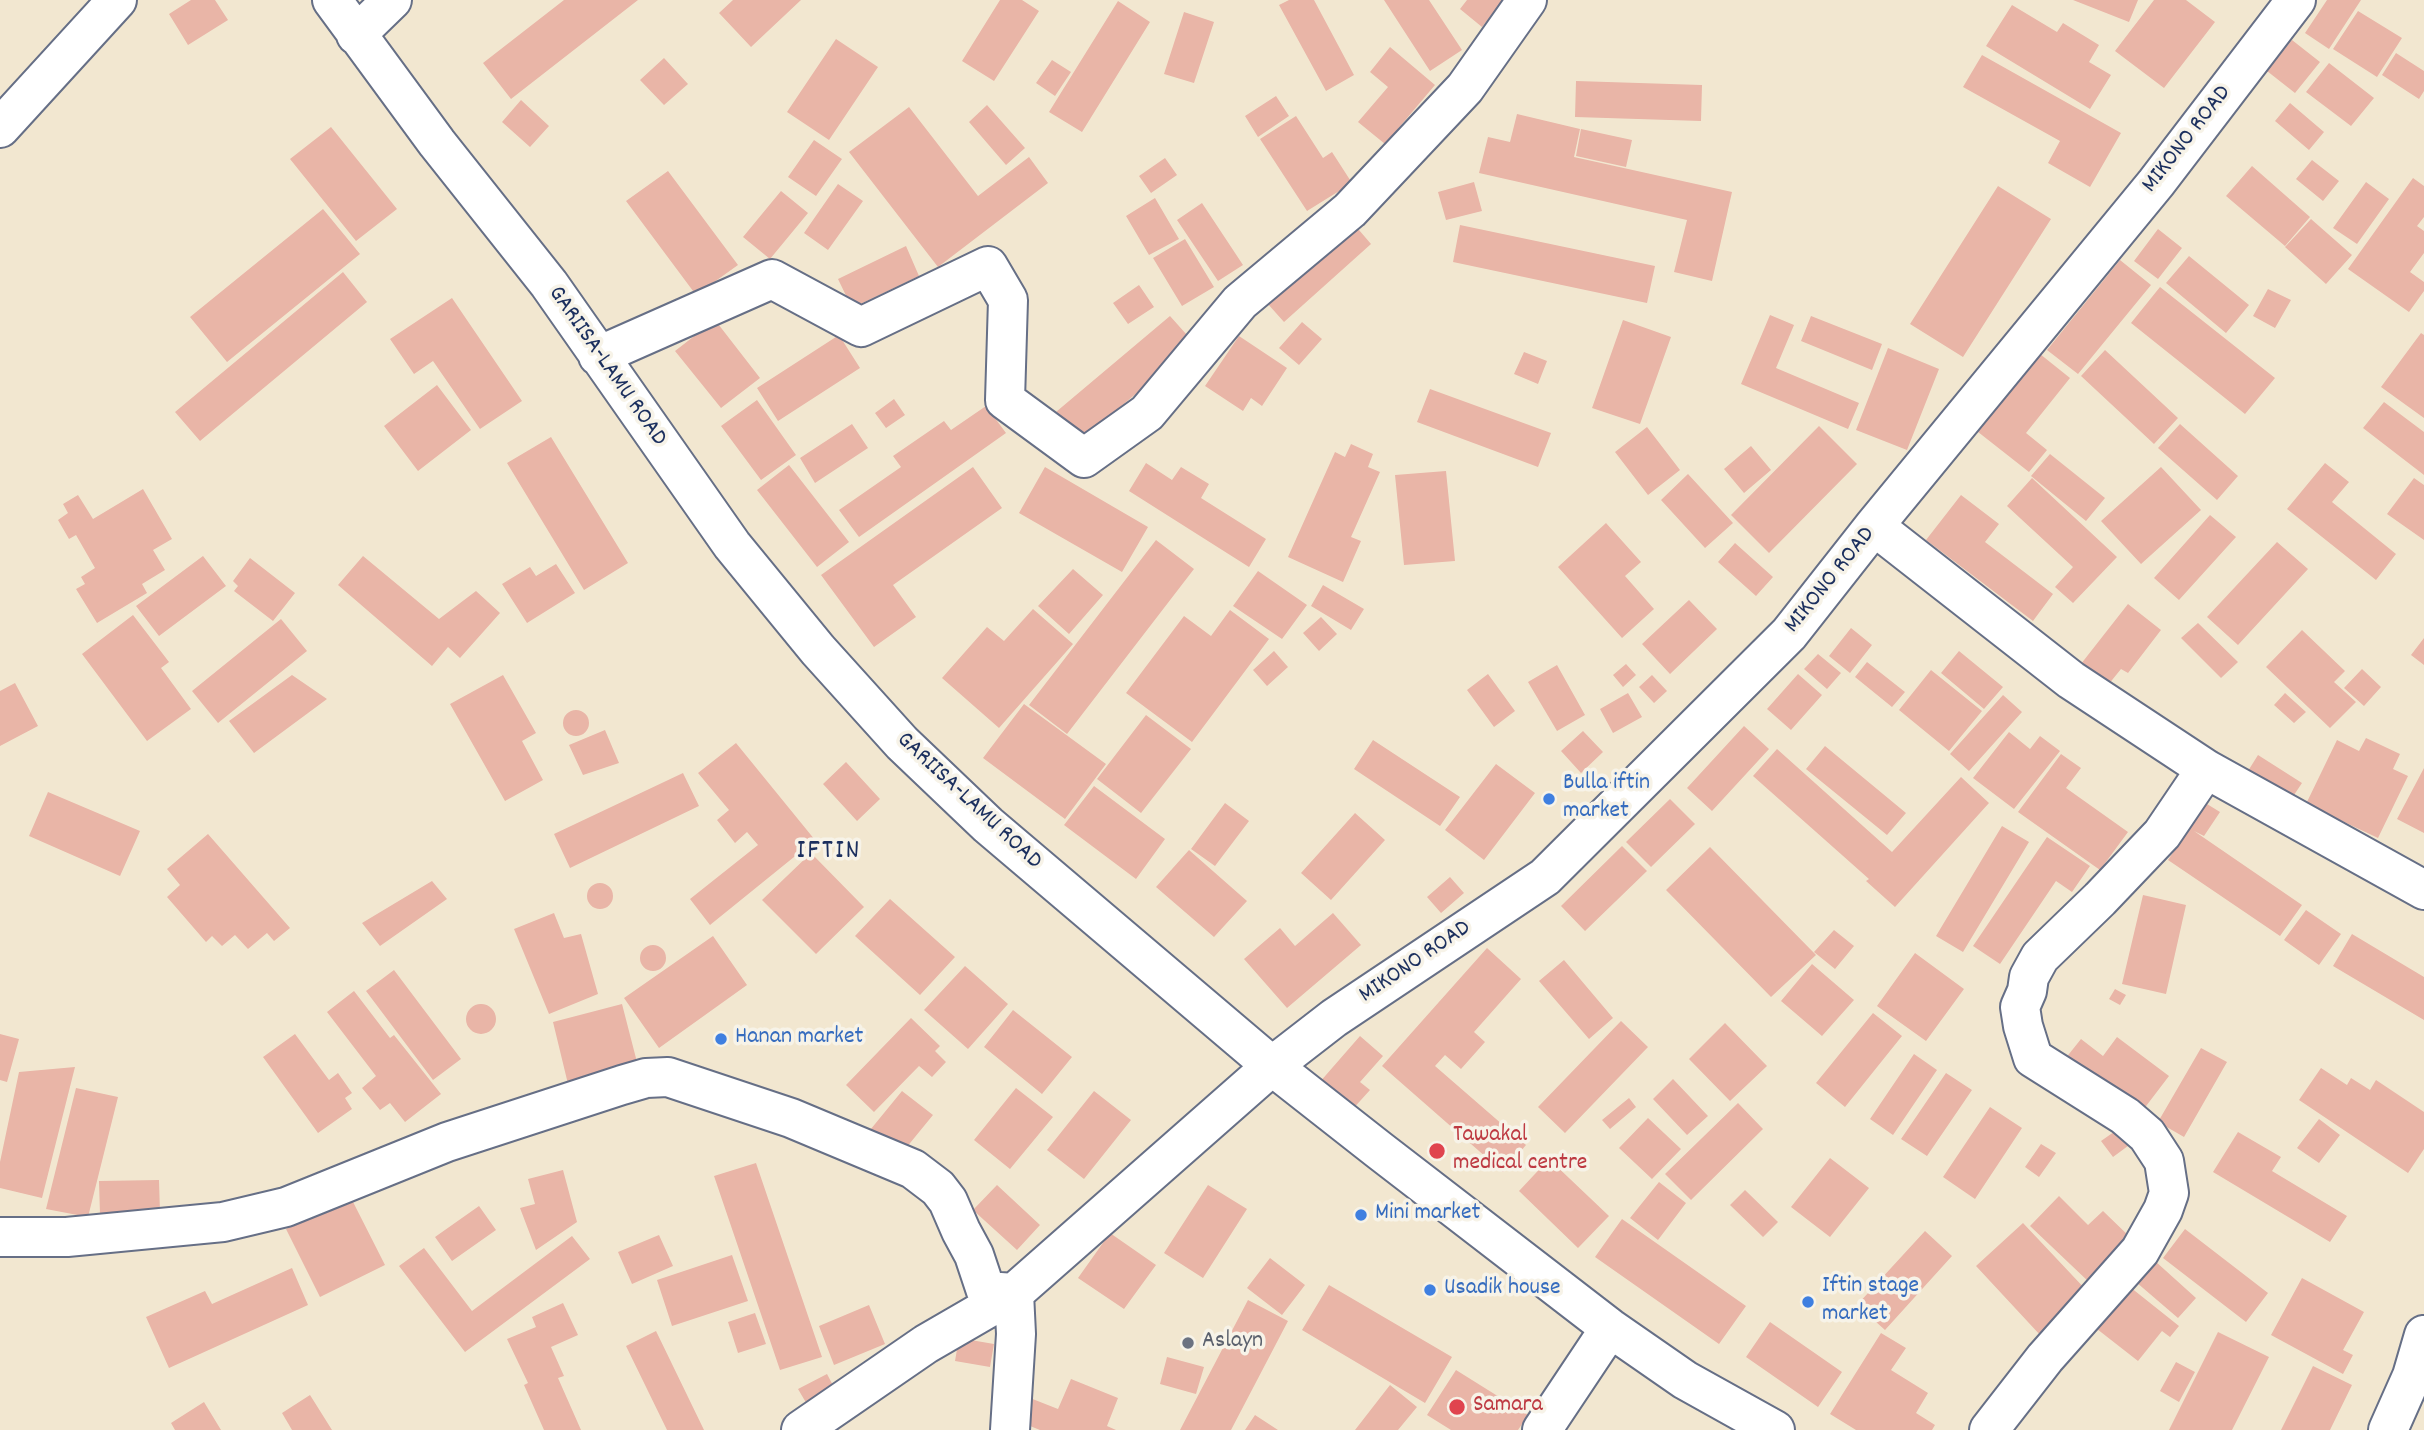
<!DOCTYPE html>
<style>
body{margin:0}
canvas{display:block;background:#f2e7d0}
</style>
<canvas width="2424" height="1430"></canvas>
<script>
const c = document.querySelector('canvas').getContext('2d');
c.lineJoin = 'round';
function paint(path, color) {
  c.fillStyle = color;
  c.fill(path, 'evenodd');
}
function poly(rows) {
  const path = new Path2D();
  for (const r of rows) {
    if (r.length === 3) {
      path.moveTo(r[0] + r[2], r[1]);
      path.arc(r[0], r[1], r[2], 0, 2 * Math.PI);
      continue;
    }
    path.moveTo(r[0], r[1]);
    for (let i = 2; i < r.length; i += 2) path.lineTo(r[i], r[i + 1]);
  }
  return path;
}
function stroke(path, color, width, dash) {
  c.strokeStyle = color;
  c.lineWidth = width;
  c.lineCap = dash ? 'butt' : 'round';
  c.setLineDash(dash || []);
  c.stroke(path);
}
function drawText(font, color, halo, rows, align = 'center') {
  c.font = font + ' Dekko,sans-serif';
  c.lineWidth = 7;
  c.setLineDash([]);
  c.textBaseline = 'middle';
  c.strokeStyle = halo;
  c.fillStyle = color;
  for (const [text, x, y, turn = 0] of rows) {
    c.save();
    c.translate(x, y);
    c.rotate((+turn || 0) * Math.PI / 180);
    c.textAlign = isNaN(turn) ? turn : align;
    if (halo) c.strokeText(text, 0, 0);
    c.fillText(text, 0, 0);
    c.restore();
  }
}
const building = poly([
 [191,0,215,0,228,20,188,45,169,14],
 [564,0,638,0,511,99,483,63],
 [733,0,801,0,751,47,719,13],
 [1000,0,1022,0,1039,11,994,81,962,61],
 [1289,0,1314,0,1354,75,1326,91,1279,5],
 [1384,0,1429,0,1462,50,1430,71],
 [1467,0,1503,0,1482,27,1460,9],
 [2073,0,2138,0,2129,22],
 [2154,0,2186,0,2215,22,2164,88,2115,51],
 [2327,0,2361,0,2329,49,2305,33],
 [1118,1,1150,22,1082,132,1049,112],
 [2012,5,2057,32,2063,23,2099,45,2089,62,2111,75,2090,109,1986,46],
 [2358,11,2402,38,2377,77,2333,49],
 [1184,12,1214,22,1194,83,1164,74],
 [836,39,878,67,829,140,787,112],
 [2292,40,2320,62,2295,93,2267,71],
 [1390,47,1435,85,1385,144,1358,122,1388,87,1370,72],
 [2396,53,2424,71,2424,91,2419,99,2382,75],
 [1982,55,2121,133,2090,187,2048,163,2060,141,1963,87],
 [664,58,688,84,664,105,640,80],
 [1052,60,1071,72,1055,96,1036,83],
 [2329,63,2374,98,2351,126,2306,92],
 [1576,81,1702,85,1701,121,1575,117],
 [1276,96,1289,116,1258,137,1245,116],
 [521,100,549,126,530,147,502,122],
 [2290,103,2324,132,2309,150,2275,121],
 [987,105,1025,148,1006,165,969,122],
 [909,107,978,196,1029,157,1048,183,938,267,849,152],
 [1517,114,1580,129,1574,157,1732,192,1712,281,1674,272,1687,220,1479,173,1488,137,1510,142],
 [1296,116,1323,158,1332,152,1352,183,1307,211,1260,139],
 [331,127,397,209,356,241,290,159],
 [1581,129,1632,140,1626,167,1576,156],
 [814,140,842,159,816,196,788,177],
 [1165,158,1177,175,1151,193,1139,176],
 [2312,160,2339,181,2323,201,2296,179],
 [2252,166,2310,217,2285,246,2226,196],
 [668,171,738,265,696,295,626,201],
 [2413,178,2424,186,2424,217,2417,226,2424,231,2424,253,2410,272,2424,282,2424,291,2409,312,2348,269],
 [1474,182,1482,211,1446,220,1438,192],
 [2366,182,2389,199,2357,244,2333,228],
 [838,184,863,201,828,250,804,233],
 [1998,186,2051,219,1963,357,1910,324],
 [781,191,808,213,770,259,743,237],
 [1155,198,1179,239,1149,255,1126,216],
 [1202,203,1243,265,1218,281,1177,220],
 [323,209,360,254,227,362,190,317],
 [1347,216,1371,244,1284,322,1259,294],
 [2311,219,2352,255,2326,284,2285,247],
 [1460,225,1655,266,1647,303,1453,262],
 [2158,229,2182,248,2158,279,2134,261],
 [1185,239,1214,287,1182,306,1153,258],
 [906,246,919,276,852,308,838,279],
 [2189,256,2249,305,2226,333,2166,283],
 [2120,260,2151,285,2078,374,2047,350],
 [343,272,367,302,200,441,175,412],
 [1139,285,1154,307,1128,324,1113,303],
 [2160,287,2275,378,2245,414,2131,323],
 [2268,289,2291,300,2275,328,2253,316],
 [452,298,522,401,480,429,433,361,414,374,390,339],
 [1770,315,1794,325,1776,368,1859,403,1848,429,1741,384],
 [1170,316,1195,344,1075,445,1050,417],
 [1811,316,1882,344,1872,370,1801,341],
 [715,320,760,378,721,408,675,351],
 [1623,320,1671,337,1640,424,1592,408],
 [1302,322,1322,339,1299,365,1279,348],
 [2421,333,2424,335,2424,418,2381,387],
 [839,335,860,368,778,421,757,388],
 [1239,336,1287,368,1262,406,1251,398,1243,411,1205,386],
 [1888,348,1939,369,1907,450,1856,430],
 [2035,350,2070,378,2026,433,2047,450,2029,472,1973,428],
 [2105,350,2178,418,2154,444,2081,376],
 [1524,352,1547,361,1538,384,1514,374],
 [437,385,471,430,418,471,384,426],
 [1430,389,1551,433,1538,467,1417,422],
 [894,399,905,415,886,428,875,413],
 [757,400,796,455,761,480,721,426],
 [2384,402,2424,432,2424,475,2363,428],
 [986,406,1006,433,859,537,839,510,901,467,893,456,944,421,951,430],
 [852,424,868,448,815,483,800,458],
 [2180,424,2238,476,2217,500,2158,448],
 [1819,426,1857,464,1769,553,1731,515],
 [1647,427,1680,470,1648,495,1615,452],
 [551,437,628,563,584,590,507,463],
 [1351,444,1373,454,1368,467,1380,472,1351,537,1361,541,1343,582,1288,557,1335,452,1345,457],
 [1751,446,1771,470,1744,493,1724,469],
 [2050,454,2105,498,2086,521,2031,476],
 [1146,463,1172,480,1181,467,1209,484,1201,498,1266,539,1249,567,1129,491],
 [2325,463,2349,482,2332,502,2396,554,2376,580,2287,509],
 [789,465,849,542,817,567,757,490],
 [973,467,1002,508,893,585,916,617,874,647,821,575],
 [1045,467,1148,527,1122,572,1019,513],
 [2161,467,2201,510,2141,564,2101,521],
 [1446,471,1455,561,1404,565,1395,475],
 [1688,474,1733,523,1705,548,1661,500],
 [2032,478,2117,557,2073,603,2055,587,2073,567,2007,506],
 [2414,478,2424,485,2424,540,2387,514],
 [143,489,172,539,153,550,165,570,142,584,147,593,97,623,76,589,85,584,81,577,95,568,76,535,69,539,58,520,68,513,63,504,78,495,93,519],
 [1961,495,1999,524,1985,542,2053,594,2033,621,1926,540],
 [2210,515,2236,537,2179,600,2154,578],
 [1606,523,1641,562,1625,576,1654,609,1622,638,1558,567],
 [1156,540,1194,569,1067,734,1029,705],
 [2277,542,2308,569,2238,645,2207,617],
 [1735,543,1773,577,1756,596,1718,562],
 [203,556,226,586,159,636,136,606],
 [363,556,439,619,476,591,500,613,460,658,448,647,432,666,338,585],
 [250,558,295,593,273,621,234,591,238,586,233,581],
 [556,564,575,593,527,623,502,584,530,567,536,576],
 [1073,569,1103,595,1069,634,1038,606],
 [1258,571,1307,605,1282,639,1233,606],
 [1323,585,1364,609,1351,630,1311,606],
 [1689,600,1717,629,1670,674,1642,644],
 [2128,604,2161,630,2128,673,2121,669,2104,690,2077,669],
 [1033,609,1073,644,999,728,942,678,987,627,1004,641],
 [1230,610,1269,639,1192,742,1126,693,1184,616,1211,636],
 [133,615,169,662,161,668,191,709,147,741,82,654],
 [1321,617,1337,634,1319,651,1303,633],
 [281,619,307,651,218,723,192,691],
 [2198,623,2238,662,2221,678,2181,638],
 [1851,628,1872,645,1850,673,1829,656],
 [2302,630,2345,671,2334,682,2356,702,2330,728,2266,667],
 [2424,638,2424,665,2411,655],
 [1274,651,1288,667,1267,686,1253,670],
 [1959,651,2003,687,1984,709,1941,673],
 [1818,654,1841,673,1827,689,1804,669],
 [1867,662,1905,692,1892,707,1855,677],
 [1626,664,1636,675,1623,687,1613,675],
 [1557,665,1585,715,1557,731,1528,682],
 [2362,669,2381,687,2364,706,2344,688],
 [1931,670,1982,711,1949,751,1899,710],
 [1488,674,1515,711,1494,727,1467,690],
 [1798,674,1822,695,1791,730,1767,709],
 [292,675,327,699,254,753,229,721],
 [503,675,536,733,522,741,543,780,505,801,450,704],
 [1652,675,1667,691,1654,703,1639,687],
 [15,683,38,726,0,746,0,691],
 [1628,693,1642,717,1613,733,1600,709],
 [2285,693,2306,712,2294,723,2274,705],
 [2003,695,2022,712,1969,771,1950,754],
 [1024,704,1106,764,1065,819,983,758],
 [576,723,13],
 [1146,715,1191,749,1141,813,1097,779],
 [1744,726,1769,749,1712,811,1687,788],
 [605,730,619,763,583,775,569,745],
 [1583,731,1603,752,1581,773,1561,751],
 [2009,732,2030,749,2040,736,2060,751,2014,809,1973,778],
 [2366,738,2400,754,2393,769,2408,776,2378,838,2306,804,2337,740,2359,751],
 [1373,740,1460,797,1440,826,1354,769],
 [736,743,815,840,710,925,690,899,758,845,747,832,735,843,717,820,729,810,698,773],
 [1825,746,1906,813,1887,835,1806,769],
 [1777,749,1892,852,1961,777,1989,803,1895,907,1866,881,1869,879,1753,776],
 [2061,754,2081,768,2066,788,2128,832,2100,870,2018,812],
 [2258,755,2302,783,2286,807,2243,779],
 [846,762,880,799,857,821,823,784],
 [1496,764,1535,793,1484,860,1445,830],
 [2424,768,2424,833,2397,819],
 [683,773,699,806,570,868,554,834],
 [1094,786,1165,839,1136,879,1064,825],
 [48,792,140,831,120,876,29,836],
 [2194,796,2220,812,2204,836,2194,831,2302,905,2280,936,2168,860,2190,827,2179,820],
 [1670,799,1695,824,1651,867,1626,842],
 [1225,803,1249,821,1215,866,1191,849],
 [1355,813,1385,840,1331,900,1301,873],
 [2002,826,2029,842,1963,952,1936,936],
 [208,834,290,928,274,941,267,933,248,949,235,935,222,946,212,936,206,942,167,897,180,885,167,869],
 [2047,837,2090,866,2072,892,2056,881,2000,964,1973,946],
 [1622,846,1647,871,1585,931,1561,906],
 [1710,847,1816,955,1771,997,1666,890],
 [1189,850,1247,901,1214,937,1156,887],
 [811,853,864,907,816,954,762,900],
 [1450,877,1464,893,1441,913,1427,897],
 [432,881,447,899,380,946,362,923],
 [600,896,13],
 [2143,895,2186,905,2166,994,2122,984],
 [890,899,955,957,920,995,855,936],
 [2306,910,2341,934,2319,965,2284,940],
 [554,913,564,938,581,934,598,994,549,1014,514,929],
 [1333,913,1361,945,1287,1008,1244,959,1280,928,1295,946],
 [1834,930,1854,946,1835,969,1814,952],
 [2352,934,2424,977,2424,1020,2333,966],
 [713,936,747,985,659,1048,624,998],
 [653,958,13],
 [1487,948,1521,979,1474,1032,1485,1042,1461,1069,1445,1055,1435,1066,1526,1145,1503,1172,1382,1066],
 [1915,953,1964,989,1926,1041,1877,1006],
 [1564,960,1613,1018,1589,1039,1539,981],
 [1812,964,1854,1000,1822,1036,1781,1001],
 [965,966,1008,1004,968,1049,924,1010],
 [394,970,461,1059,433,1080,366,991],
 [2115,989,2126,995,2120,1005,2109,999],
 [354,991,390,1038,394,1035,441,1094,405,1122,390,1103,380,1110,362,1088,376,1076,327,1012],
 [622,1004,638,1066,568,1084,553,1022],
 [481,1019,15],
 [1013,1010,1072,1057,1042,1094,984,1047],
 [1873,1013,1902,1036,1845,1107,1816,1083],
 [911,1018,940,1046,935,1051,946,1062,932,1077,919,1066,874,1112,846,1085],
 [1621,1021,1648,1047,1565,1133,1538,1107],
 [1725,1023,1767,1066,1730,1101,1689,1059],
 [0,1034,19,1039,7,1082,0,1080],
 [295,1034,329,1080,338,1073,352,1093,345,1098,352,1109,318,1133,263,1057],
 [1360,1036,1383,1056,1360,1082,1370,1090,1351,1111,1319,1083],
 [2117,1037,2169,1076,2140,1114,2065,1059,2081,1039,2103,1056],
 [2201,1048,2227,1062,2184,1137,2158,1122],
 [1914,1054,1937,1070,1893,1135,1870,1119],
 [75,1067,42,1198,0,1188,0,1162,19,1072],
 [2321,1068,2347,1085,2351,1078,2370,1090,2376,1080,2424,1112,2424,1149,2408,1173,2299,1100],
 [1946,1073,1972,1090,1927,1156,1901,1139],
 [1673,1079,1708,1116,1687,1135,1653,1099],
 [76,1088,118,1097,88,1217,46,1209],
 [1016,1088,1053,1117,1010,1169,974,1140],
 [902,1091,933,1115,897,1159,866,1135],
 [1094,1091,1131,1120,1084,1179,1047,1150],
 [1629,1098,1636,1107,1610,1129,1602,1120],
 [1738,1103,1763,1129,1691,1200,1665,1174],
 [1990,1107,2022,1128,1975,1199,1943,1177],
 [1648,1118,1681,1149,1652,1179,1619,1148],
 [2319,1119,2340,1135,2319,1163,2297,1148],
 [2121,1127,2132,1143,2113,1157,2101,1141],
 [2238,1132,2281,1157,2272,1171,2347,1216,2330,1242,2213,1172],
 [2041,1144,2056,1153,2039,1177,2025,1167],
 [1830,1158,1869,1188,1830,1237,1791,1207],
 [1549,1159,1609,1216,1578,1248,1519,1191],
 [756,1163,822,1357,780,1370,714,1176],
 [563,1170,577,1222,536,1250,520,1208,535,1204,528,1179],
 [159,1180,160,1213,100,1215,99,1181],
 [1659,1182,1686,1203,1658,1240,1630,1218],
 [997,1185,1040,1225,1017,1250,973,1210],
 [1208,1185,1247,1209,1203,1278,1164,1253],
 [1745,1190,1778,1222,1763,1237,1730,1205],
 [350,1196,385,1265,320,1297,286,1229],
 [2059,1196,2088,1225,2103,1211,2132,1239,2090,1283,2030,1226],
 [479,1206,496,1230,452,1261,435,1237],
 [1622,1219,1746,1306,1719,1344,1595,1257],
 [2023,1223,2088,1292,2041,1336,1976,1266],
 [2185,1229,2268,1293,2246,1322,2163,1258],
 [1925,1231,1952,1256,1885,1330,1857,1305],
 [1110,1233,1156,1265,1124,1309,1078,1278],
 [659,1235,673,1266,632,1284,618,1252],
 [572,1236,590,1259,465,1352,399,1266,424,1248,472,1311],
 [732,1255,748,1301,672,1326,657,1280],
 [1270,1258,1305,1285,1282,1315,1247,1288],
 [2155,1261,2196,1298,2178,1318,2136,1282],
 [292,1268,308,1305,169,1368,146,1317,205,1291,212,1304],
 [2302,1278,2364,1312,2343,1350,2353,1355,2343,1374,2271,1335],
 [1329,1285,1452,1357,1425,1403,1302,1330],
 [2130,1287,2179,1326,2170,1337,2162,1331,2138,1361,2097,1329],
 [1248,1300,1288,1321,1231,1430,1180,1430],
 [563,1303,578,1335,551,1347,564,1376,558,1378,581,1430,544,1430,524,1385,528,1383,507,1339,536,1327,532,1317],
 [869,1305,885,1344,834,1365,819,1326],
 [755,1313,766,1344,738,1353,728,1322],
 [1770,1322,1842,1372,1818,1407,1746,1357],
 [656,1331,704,1430,667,1430,626,1346],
 [2218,1332,2269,1357,2232,1430,2169,1430],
 [1881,1333,1906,1348,1891,1370,1928,1393,1916,1413,1935,1425,1932,1430,1856,1430,1830,1414],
 [959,1338,994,1344,990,1367,955,1361],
 [1167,1357,1204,1367,1196,1394,1160,1384],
 [2176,1362,2195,1372,2179,1402,2160,1391],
 [2313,1366,2352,1385,2330,1430,2281,1430],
 [1456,1370,1528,1415,1518,1430,1451,1430,1427,1415],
 [827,1374,836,1391,808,1406,798,1389],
 [1071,1379,1118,1398,1107,1426,1116,1430,1040,1430,1020,1422,1030,1398,1058,1409],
 [1390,1385,1417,1407,1398,1430,1355,1430],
 [310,1395,332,1430,292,1430,282,1413],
 [204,1402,221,1430,175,1430,171,1423],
 [1255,1415,1278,1430,1245,1430]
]);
const minor = poly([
 [332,0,437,143,549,284,732,545,818,650,902,743,988,825,1272,1066,1379,1150,1610,1328,1685,1380,1775,1430],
 [356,35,392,0],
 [0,128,117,0],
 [598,356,772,279,861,327,988,266,1008,300,1005,400,1084,458,1147,413,1240,302,1350,210,1465,88,1527,0],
 [1874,526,2071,680,2206,769,2424,890],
 [0,1237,67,1237,223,1222,286,1207,447,1142,622,1085,646,1078,668,1077,791,1118,913,1169,938,1188,948,1201,961,1231,974,1255,986,1291,1014,1293,1016,1334,1010,1430],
 [801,1430,926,1344,1014,1293,1272,1066,1334,1018,1545,877,1789,634,1874,526,2156,183,2296,0],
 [1542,1430,1610,1328],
 [1989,1430,2045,1358,2140,1251,2163,1210,2169,1193,2164,1161,2147,1135,2125,1116,2033,1058,2023,1026,2020,1007,2027,991,2029,977,2040,957,2100,899,2162,834,2206,769],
 [2388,1430,2412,1376,2424,1335]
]);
const markers = [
 [1549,799,7,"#3f7fe0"],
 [721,1039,7,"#3f7fe0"],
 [1437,1151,9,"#e0444e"],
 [1361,1215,7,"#3f7fe0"],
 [1430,1290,7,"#3f7fe0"],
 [1808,1302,7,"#3f7fe0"],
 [1188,1343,7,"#6b7280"],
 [1457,1407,9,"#e0444e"]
];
const streetNames = [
 ["MIKONO ROAD",2188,140,-52],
 ["GARIISA-LAMU ROAD",606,367,55],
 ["MIKONO ROAD",1831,581,-51],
 ["GARIISA-LAMU ROAD",968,802,43],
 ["MIKONO ROAD",1416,963,-34]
];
const shopNames = [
 ["Bulla iftin",1563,785],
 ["market",1563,813],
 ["Hanan market",735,1039],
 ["Mini market",1375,1215],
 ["Iftin stage",1822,1288],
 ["market",1822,1316],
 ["Usadik house",1444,1290]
];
const healthNames = [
 ["Tawakal",1453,1137],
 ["medical centre",1453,1165],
 ["Samara",1473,1407]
];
const worshipNames = [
 ["Aslayn",1202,1343]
];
const quarterNames = [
 ["IFTIN",829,853]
];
paint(building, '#e9b5a7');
stroke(minor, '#666f86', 42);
stroke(minor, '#fff', 38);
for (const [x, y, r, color] of markers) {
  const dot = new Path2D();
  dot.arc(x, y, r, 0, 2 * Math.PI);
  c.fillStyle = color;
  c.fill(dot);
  stroke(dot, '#f7f3e8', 2.5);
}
drawText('24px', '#1b2f5e', '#f7f3e8', streetNames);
drawText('24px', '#366cbe', '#f7f3e8', shopNames, 'left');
drawText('24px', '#be3a42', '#f7f3e8', healthNames, 'left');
drawText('24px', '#5b616d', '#f7f3e8', worshipNames, 'left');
c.letterSpacing = '2px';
drawText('28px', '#1b2f5e', '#f7f3e8', quarterNames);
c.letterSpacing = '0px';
</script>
